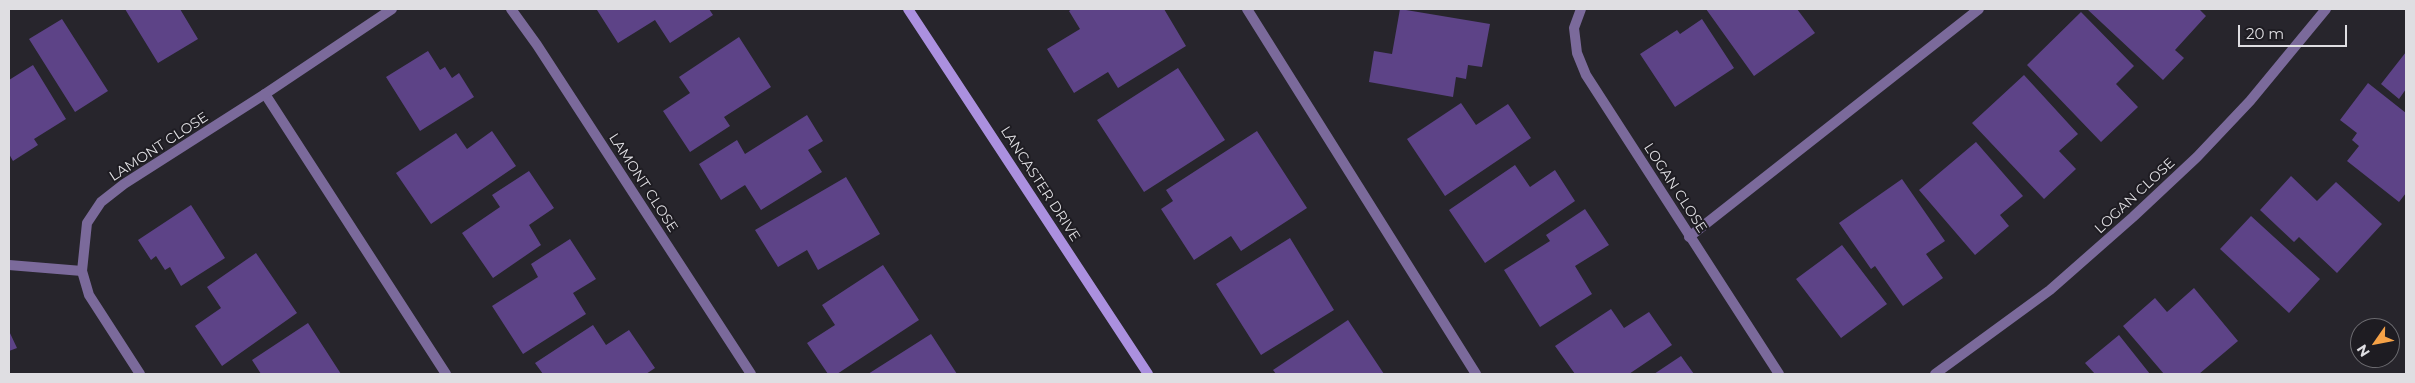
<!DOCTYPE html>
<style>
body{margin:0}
#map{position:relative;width:2415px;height:383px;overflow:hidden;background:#27252c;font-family:Montserrat,sans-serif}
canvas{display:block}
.frame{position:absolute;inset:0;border:10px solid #dfdee2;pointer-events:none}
.north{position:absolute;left:2350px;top:318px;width:50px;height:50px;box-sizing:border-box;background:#1e1c22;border:1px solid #6b6a6f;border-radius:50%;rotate:237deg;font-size:14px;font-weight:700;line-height:20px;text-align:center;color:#dfdee2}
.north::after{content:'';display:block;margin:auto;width:18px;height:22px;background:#f6a247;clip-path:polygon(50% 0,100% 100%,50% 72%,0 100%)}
.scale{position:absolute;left:2238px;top:25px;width:109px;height:22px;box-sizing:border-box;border:2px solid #dfdee2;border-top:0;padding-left:6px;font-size:15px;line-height:18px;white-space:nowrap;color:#dfdee2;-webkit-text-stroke:4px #1e1c22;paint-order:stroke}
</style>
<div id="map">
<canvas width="2415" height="383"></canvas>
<div class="frame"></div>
<div class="north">N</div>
<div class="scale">20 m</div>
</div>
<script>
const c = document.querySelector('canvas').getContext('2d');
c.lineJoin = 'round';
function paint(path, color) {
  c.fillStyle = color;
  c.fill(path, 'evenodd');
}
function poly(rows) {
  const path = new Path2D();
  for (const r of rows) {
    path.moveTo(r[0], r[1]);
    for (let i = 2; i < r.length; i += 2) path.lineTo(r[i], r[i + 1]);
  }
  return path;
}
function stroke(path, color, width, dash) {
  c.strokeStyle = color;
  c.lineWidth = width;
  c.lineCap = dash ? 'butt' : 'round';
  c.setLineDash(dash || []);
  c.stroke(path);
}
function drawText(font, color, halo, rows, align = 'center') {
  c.font = font + ' Montserrat,sans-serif';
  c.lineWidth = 4;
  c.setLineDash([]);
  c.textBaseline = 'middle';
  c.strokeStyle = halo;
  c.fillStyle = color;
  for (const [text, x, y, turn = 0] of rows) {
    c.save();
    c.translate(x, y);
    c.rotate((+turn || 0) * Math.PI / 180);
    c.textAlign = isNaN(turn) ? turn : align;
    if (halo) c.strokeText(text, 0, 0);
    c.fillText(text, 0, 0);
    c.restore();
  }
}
const building = poly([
 [125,9,180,9,198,39,158,63],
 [599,9,709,9,713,15,670,43,655,20,618,43,597,10],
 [1072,9,1164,9,1186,46,1118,88,1108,72,1074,93,1047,49,1080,29,1069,11],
 [1400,9,1490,24,1482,67,1468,65,1466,79,1456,77,1453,97,1369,82,1374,51,1392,54],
 [1706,9,1797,9,1815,33,1754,76],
 [2087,9,2199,9,2206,16,2175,50,2184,58,2163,80],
 [2081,12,2134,66,2116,84,2138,107,2101,142,2027,65],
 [62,19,108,91,75,112,29,39],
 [1702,19,1734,68,1675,107,1640,54,1677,30,1680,34],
 [739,37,771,87,724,117,730,126,690,152,663,111,690,93,679,77],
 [428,51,440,70,445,67,452,78,459,73,474,97,420,131,386,77],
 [2406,52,2406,89,2399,99,2381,84],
 [33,65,66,119,34,139,38,145,13,161,9,154,9,80],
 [1178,68,1225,140,1144,192,1097,120],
 [2024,75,2078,134,2059,151,2076,169,2044,199,1972,123],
 [2368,83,2406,113,2406,193,2399,202,2347,161,2359,146,2352,140,2357,133,2340,120],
 [1461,103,1476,125,1508,104,1531,138,1445,196,1407,139],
 [807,115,823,141,808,150,822,172,761,210,745,185,721,200,699,164,737,140,745,154],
 [492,131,516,166,431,224,396,173,456,133,467,149],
 [1257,131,1307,208,1241,251,1231,236,1194,260,1161,209,1173,201,1166,190],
 [1976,142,2023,196,2000,215,2009,226,1975,255,1919,190],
 [1515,165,1530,187,1555,170,1575,201,1485,263,1449,210],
 [529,171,554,208,529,225,541,245,493,278,462,233,500,207,492,195],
 [2291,176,2317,201,2336,182,2382,224,2337,273,2299,237,2294,242,2260,210],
 [846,177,880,234,818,270,807,250,778,267,755,230],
 [1902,179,1945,241,1926,254,1943,278,1903,306,1875,266,1871,269,1839,223],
 [191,205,225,258,181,286,170,267,165,270,156,256,151,260,138,240],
 [1585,209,1609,245,1575,266,1592,294,1540,327,1504,270,1550,241,1546,235],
 [2251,216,2320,279,2289,313,2220,249],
 [1290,238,1334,310,1261,355,1216,284],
 [570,239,596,279,573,293,586,314,523,354,492,306,538,277,531,264],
 [1842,245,1887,304,1841,338,1796,279],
 [256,253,297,313,222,366,195,326,221,308,207,287],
 [883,265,919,320,837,374,828,374,807,343,835,325,822,305],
 [2194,288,2238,341,2199,374,2164,374,2123,326,2155,298,2167,312],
 [1611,309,1624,328,1649,312,1672,345,1629,374,1575,374,1555,346],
 [1348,320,1384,374,1276,374,1273,370],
 [308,323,341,374,261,374,252,360],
 [593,325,606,345,629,330,655,368,646,374,543,374,535,363],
 [9,331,17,348,9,351],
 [931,334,957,374,868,374],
 [2119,335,2150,374,2095,374,2085,363],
 [1681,356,1694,374,1654,374]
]);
const lane = poly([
 [1247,9,1476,374],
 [265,94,446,374],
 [1689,237,1979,9],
 [9,265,82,271]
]);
const street = poly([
 [511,9,537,45,751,374],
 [1581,9,1574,28,1577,53,1586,75,1779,374],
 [140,374,89,295,82,271,87,223,101,202,124,184,265,94,392,9],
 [1935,374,2050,290,2133,217,2197,157,2250,101,2326,9]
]);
const secondary = poly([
 [908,9,1148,374]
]);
const streetNames = [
 ["LAMONT CLOSE",159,147,-33],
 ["LAMONT CLOSE",643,183,57],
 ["LANCASTER DRIVE",1040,184,57],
 ["LOGAN CLOSE",1675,188,57],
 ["LOGAN CLOSE",2135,196,-43]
];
paint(building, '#5d4387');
stroke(lane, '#7b6a9b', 10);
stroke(street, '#7b6a9b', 10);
stroke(secondary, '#ab90df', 10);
drawText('14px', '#dfdee2', '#1e1c22', streetNames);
</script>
